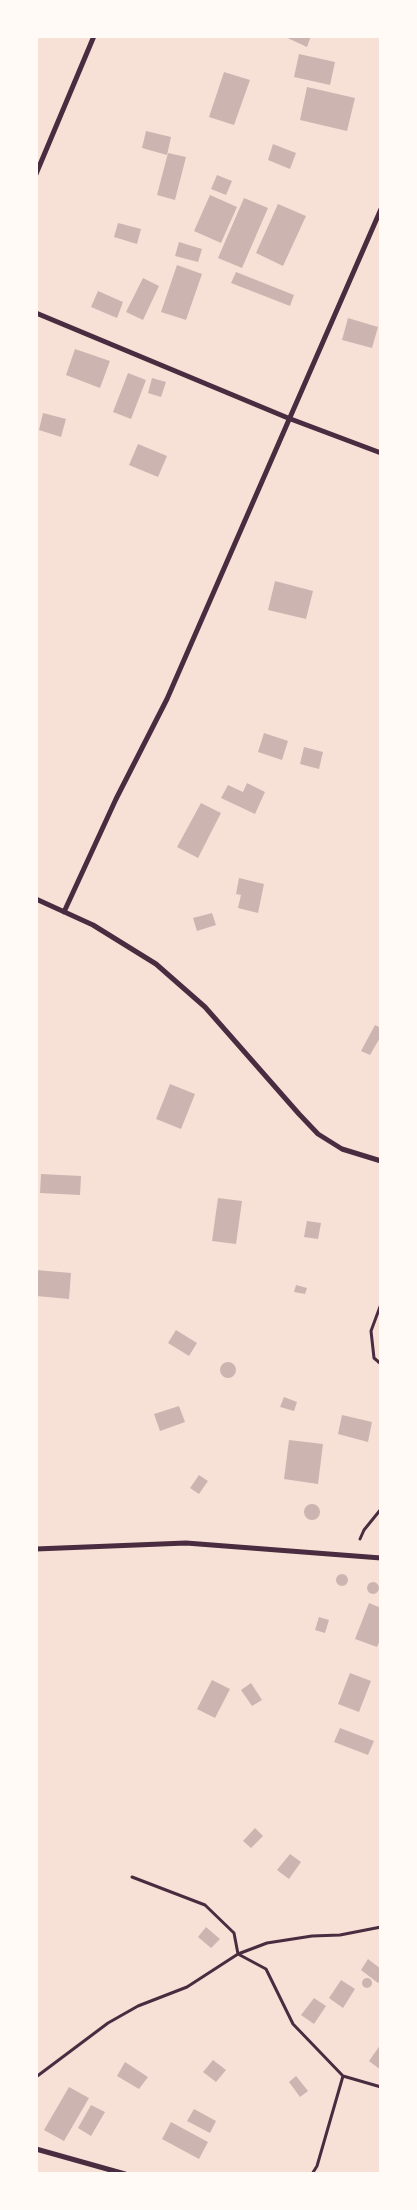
<!DOCTYPE html>
<style>
body{margin:0}
#map{position:relative;width:417px;height:2210px;overflow:hidden;background:#f7e1d7;font-family:Arial,sans-serif}
canvas{display:block}
.frame{position:absolute;inset:0;border:38px solid #fffaf5;pointer-events:none}
</style>
<div id="map">
<canvas width="417" height="2210"></canvas>
<div class="frame"></div>
</div>
<script>
const c = document.querySelector('canvas').getContext('2d');
c.lineJoin = 'round';
function paint(path, color) {
  c.fillStyle = color;
  c.fill(path, 'evenodd');
}
function poly(rows) {
  const path = new Path2D();
  for (const r of rows) {
    if (r.length === 3) {
      path.moveTo(r[0] + r[2], r[1]);
      path.arc(r[0], r[1], r[2], 0, 2 * Math.PI);
      continue;
    }
    path.moveTo(r[0], r[1]);
    for (let i = 2; i < r.length; i += 2) path.lineTo(r[i], r[i + 1]);
  }
  return path;
}
function stroke(path, color, width, dash) {
  c.strokeStyle = color;
  c.lineWidth = width;
  c.lineCap = dash ? 'butt' : 'round';
  c.setLineDash(dash || []);
  c.stroke(path);
}
const building = poly([
 [283,36,311,36,307,47],
 [299,54,335,62,330,85,294,77],
 [224,72,250,80,234,125,209,117],
 [307,87,355,98,347,131,300,120],
 [146,131,171,137,167,155,142,148],
 [273,144,296,153,290,169,268,160],
 [168,153,186,157,175,200,157,195],
 [217,175,232,181,226,195,211,189],
 [210,195,237,207,221,243,194,231],
 [244,198,268,208,242,268,218,258],
 [278,204,306,216,283,266,256,253],
 [118,223,141,229,137,244,114,237],
 [179,242,202,249,198,262,175,256],
 [177,265,202,274,186,320,161,312],
 [236,272,294,295,290,306,231,283],
 [143,278,159,286,143,320,126,312],
 [98,291,123,302,117,318,91,307],
 [348,318,378,327,372,348,342,340],
 [75,349,110,361,100,388,66,375],
 [128,373,146,380,131,419,113,412],
 [152,378,166,382,161,397,148,393],
 [43,413,66,419,61,437,39,430],
 [138,444,167,456,158,477,129,465],
 [275,581,313,591,306,619,268,610],
 [264,733,288,741,282,760,258,752],
 [304,747,323,752,319,769,300,764],
 [247,783,265,792,255,814,221,798,228,785,243,792],
 [201,803,221,813,198,858,177,847],
 [239,878,264,884,258,913,238,908,241,895,236,894],
 [212,913,216,925,197,931,193,918],
 [375,1025,381,1028,381,1036,370,1055,361,1051],
 [170,1084,195,1094,181,1129,156,1119],
 [41,1174,81,1176,80,1195,40,1193],
 [218,1198,242,1201,236,1244,212,1241],
 [307,1221,321,1223,318,1239,304,1237],
 [36,1270,71,1273,69,1299,36,1296],
 [296,1285,307,1288,305,1294,294,1292],
 [176,1330,197,1343,189,1356,168,1343],
 [228,1370,8],
 [284,1397,297,1402,294,1411,280,1407],
 [179,1406,185,1422,160,1431,154,1414],
 [342,1415,372,1422,368,1442,338,1434],
 [289,1440,323,1444,318,1484,284,1479],
 [199,1475,208,1481,199,1494,190,1488],
 [312,1512,8],
 [342,1580,6],
 [373,1588,6],
 [369,1603,381,1608,381,1638,377,1647,355,1639],
 [319,1617,329,1620,325,1633,315,1630],
 [350,1673,371,1681,359,1712,338,1704],
 [212,1680,230,1689,215,1718,197,1709],
 [251,1683,262,1700,252,1706,241,1690],
 [340,1728,374,1741,368,1755,334,1742],
 [255,1828,263,1836,251,1848,243,1841],
 [290,1854,301,1862,289,1879,277,1870],
 [206,1927,220,1939,211,1948,198,1937],
 [368,1959,381,1969,381,1979,378,1983,361,1970],
 [367,1983,5],
 [341,1980,355,1989,343,2008,329,1998],
 [314,1998,326,2006,314,2024,301,2015],
 [381,2044,381,2070,369,2061],
 [213,2060,226,2070,216,2082,203,2072],
 [125,2062,148,2077,139,2089,117,2076],
 [296,2076,308,2091,300,2097,289,2082],
 [69,2087,89,2098,64,2141,44,2130],
 [91,2105,105,2112,91,2136,78,2128],
 [194,2109,216,2121,210,2133,187,2121],
 [171,2122,208,2142,199,2159,162,2139]
]);
const path = poly([
 [381,1304,371,1331,374,1358,381,1364],
 [360,1539,364,1530,381,1509],
 [238,1954,266,1969,293,2024,343,2076,317,2166,312,2174],
 [238,1954,267,1943,312,1936,340,1935,381,1927],
 [343,2076,381,2087],
 [36,2077,108,2023,138,2006,187,1987,238,1954,234,1933,205,1905,132,1877]
]);
const minor = poly([
 [36,174,94,36],
 [36,313,288,418,381,453],
 [36,899,93,925,156,964,205,1007,299,1114,318,1134,342,1149,381,1161],
 [64,912,116,799,167,699,381,209],
 [36,1549,186,1543,381,1558],
 [36,2149,125,2174]
]);
paint(building, '#ccb4b1');
stroke(path, '#4a2c40', 3);
stroke(minor, '#4a2c40', 5);
</script>
